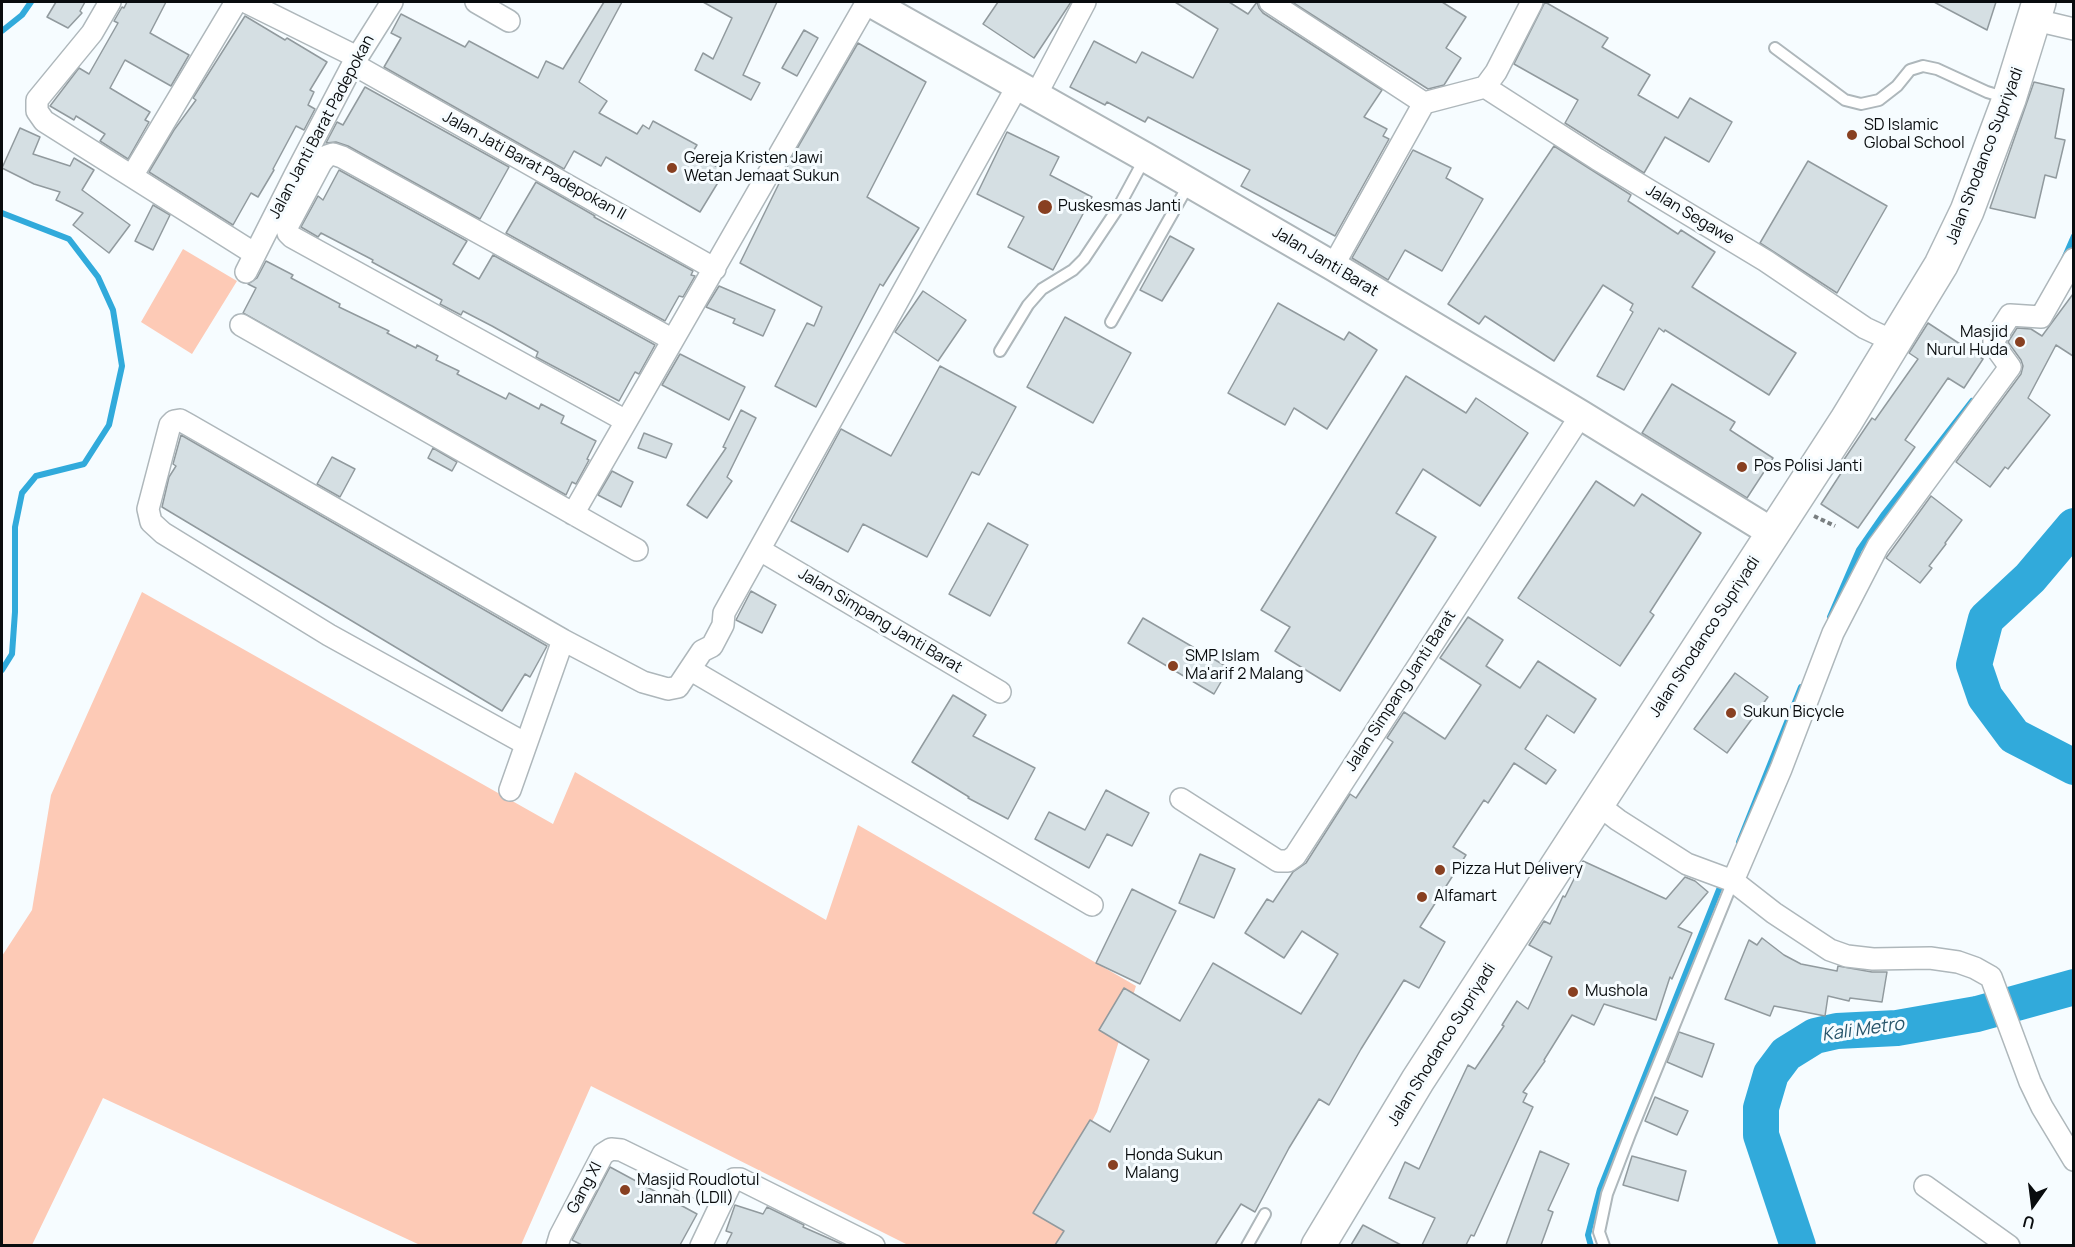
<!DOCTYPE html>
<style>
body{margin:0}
#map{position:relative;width:2075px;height:1247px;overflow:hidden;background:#f6fcff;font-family:Manrope,sans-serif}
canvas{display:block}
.frame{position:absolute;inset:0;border:3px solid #090c0e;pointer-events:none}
.north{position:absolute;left:2003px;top:1175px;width:60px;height:60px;-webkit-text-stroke:4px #f6fcff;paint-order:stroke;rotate:194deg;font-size:16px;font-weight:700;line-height:24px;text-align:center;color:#090c0e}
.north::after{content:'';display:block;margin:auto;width:21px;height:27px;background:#090c0e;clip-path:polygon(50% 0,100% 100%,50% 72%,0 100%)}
</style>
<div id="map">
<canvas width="2075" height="1247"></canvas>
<div class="frame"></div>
<div class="north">U</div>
</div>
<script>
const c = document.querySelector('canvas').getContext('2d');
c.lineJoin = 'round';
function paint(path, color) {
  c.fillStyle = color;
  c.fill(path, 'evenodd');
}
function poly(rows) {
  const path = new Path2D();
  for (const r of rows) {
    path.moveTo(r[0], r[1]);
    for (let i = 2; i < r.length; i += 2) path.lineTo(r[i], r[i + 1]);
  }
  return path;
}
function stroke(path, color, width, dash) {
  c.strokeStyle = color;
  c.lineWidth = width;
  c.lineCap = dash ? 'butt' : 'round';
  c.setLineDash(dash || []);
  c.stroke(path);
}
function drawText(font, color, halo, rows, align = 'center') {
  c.font = font + ' Manrope,sans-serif';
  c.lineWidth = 6;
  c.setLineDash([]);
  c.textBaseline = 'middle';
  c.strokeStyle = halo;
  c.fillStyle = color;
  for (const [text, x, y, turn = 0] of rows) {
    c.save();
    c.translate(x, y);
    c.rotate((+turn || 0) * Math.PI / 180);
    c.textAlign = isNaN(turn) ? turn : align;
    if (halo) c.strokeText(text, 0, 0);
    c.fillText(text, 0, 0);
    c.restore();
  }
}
const green = poly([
 [183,249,237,281,192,354,141,322],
 [142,592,553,824,575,772,826,920,858,825,1136,986,1097,1112,1049,1202,1070,1239,1066,1245,908,1245,591,1086,521,1245,420,1245,103,1098,32,1245,2,1246,2,956,32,910,51,795]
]);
const stream = poly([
 [2,31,22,15,31,2],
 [2,213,69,239,98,277,113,310,122,366,109,425,84,464,36,476,22,493,15,527,15,612,12,654,2,670],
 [2064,259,2074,236],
 [1830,617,1859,550,1884,514,1972,401],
 [1739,842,1801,687],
 [1591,1246,1588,1235,1600,1189,1722,882]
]);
const river = poly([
 [2074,526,2030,578,1986,619,1974,665,1985,697,2014,736,2074,767],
 [1798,1246,1761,1135,1761,1108,1771,1074,1786,1054,1815,1036,1837,1031,1897,1028,1977,1014,2074,987]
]);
const building = poly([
 [56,2,85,2,80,11,82,13,68,28,47,17,56,2],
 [127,2,166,2,150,33,189,55,171,86,125,60,110,88,150,112,145,120,149,122,128,159,100,141,105,134,76,116,74,120,50,106,79,68,89,74,118,23,114,21,122,7,124,8,127,2],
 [604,2,622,2,579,82,607,101,599,113,637,134,643,125,649,129,653,121,697,145,692,153,725,171,700,212,606,157,601,166,574,151,564,169,384,67,401,38,391,33,401,14,465,47,469,41,538,78,546,61,563,69,604,2],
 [703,2,777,2,743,75,760,83,751,100,695,70,703,53,713,59,732,18,703,2],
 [998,2,1071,2,1034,58,983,24,998,2],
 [1175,2,1229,2,1248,14,1257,2,1259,8,1263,13,1382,90,1364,117,1387,129,1383,136,1389,139,1335,236,1241,186,1250,170,1148,117,1145,122,1107,102,1105,105,1070,87,1094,41,1136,63,1142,52,1193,78,1218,29,1175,2],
 [1292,2,1442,2,1466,17,1446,48,1461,58,1444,85,1428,89,1292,2],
 [1545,2,1608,38,1602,47,1650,75,1638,95,1678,118,1690,98,1732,122,1709,162,1665,137,1644,173,1565,123,1578,100,1514,64,1545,2],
 [1934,2,1996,2,1987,30,1934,2],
 [245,16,285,40,287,38,327,62,310,90,314,92,308,105,315,109,304,130,296,126,273,169,274,170,258,197,251,193,233,225,149,172,174,130,196,100,193,98,245,16],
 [804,30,818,38,797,76,782,68,804,30],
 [858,43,926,82,867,197,919,228,883,286,880,284,816,407,775,386,807,323,814,326,822,307,740,263,791,159,858,43],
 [2034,82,2064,89,2055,138,2065,140,2056,178,2045,175,2035,218,1990,208,2034,82],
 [365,87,509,167,480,219,348,146,336,142,326,143,337,122,343,125,365,87],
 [20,128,40,137,33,154,70,166,74,158,94,170,82,190,130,225,109,253,73,225,83,213,56,200,60,192,34,184,2,168,20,128],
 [1007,132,1059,157,1050,175,1092,197,1053,270,1008,247,1024,217,977,194,1007,132],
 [1554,146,1631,195,1628,201,1678,234,1681,230,1715,252,1692,287,1796,353,1769,395,1665,330,1664,332,1659,328,1624,390,1597,376,1633,312,1630,310,1633,304,1603,285,1554,361,1485,316,1479,324,1448,304,1554,146],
 [1413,150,1451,168,1446,178,1483,199,1442,271,1405,250,1388,280,1352,258,1413,150],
 [1808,161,1887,206,1837,293,1760,243,1808,161],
 [339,170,467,241,453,264,479,279,493,255,655,345,639,374,635,372,619,401,536,357,538,352,492,326,463,311,461,315,440,304,442,300,372,262,373,260,321,233,318,237,301,227,318,196,323,200,339,170],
 [536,182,595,216,594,217,693,271,691,275,695,276,683,297,679,296,665,321,506,233,536,182],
 [153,205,170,215,153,250,135,241,153,205],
 [1170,236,1194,249,1162,301,1140,290,1170,236],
 [266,261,293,275,291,278,340,304,339,307,389,331,387,333,416,348,417,345,438,356,436,360,459,371,457,374,506,399,509,393,539,409,541,404,564,416,561,423,596,441,587,459,589,460,576,484,572,482,566,495,243,313,256,288,248,284,257,278,266,261],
 [719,286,775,310,763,336,733,323,735,319,706,307,719,286],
 [923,291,966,320,938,361,895,332,923,291],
 [2073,294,2073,356,2056,345,2028,398,2050,415,2008,469,2005,467,1990,487,1956,462,2021,374,2023,366,2021,360,2008,342,2017,328,2031,329,2042,336,2073,294],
 [1278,303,1344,340,1349,332,1377,350,1327,429,1294,408,1285,425,1228,393,1278,303],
 [1065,317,1131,353,1093,423,1027,387,1065,317],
 [1928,323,1983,359,1964,388,1948,378,1905,440,1915,447,1858,528,1821,504,1845,467,1841,464,1872,418,1875,420,1918,359,1909,353,1928,323],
 [680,354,745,387,729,420,662,385,680,354],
 [940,366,1016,407,979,475,972,472,927,557,863,524,848,552,791,521,841,429,891,456,940,366],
 [1406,376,1466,413,1476,398,1528,433,1480,506,1423,469,1396,513,1436,537,1340,691,1275,651,1290,627,1261,610,1406,376],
 [1672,384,1735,422,1730,430,1773,458,1747,498,1642,433,1672,384],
 [741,410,756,418,727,477,732,481,707,518,687,505,726,448,723,447,741,410],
 [644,433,672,444,666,458,638,448,644,433],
 [181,435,547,646,530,677,525,674,502,711,162,507,169,477,176,466,173,464,181,435],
 [433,448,457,462,452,471,428,458,433,448],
 [332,457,355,469,340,497,317,484,332,457],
 [612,471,633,482,621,507,598,495,612,471],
 [1596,481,1634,506,1642,494,1701,533,1650,612,1654,615,1620,666,1518,598,1596,481],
 [1931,496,1962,520,1945,543,1946,544,1929,566,1932,568,1920,583,1886,558,1931,496],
 [988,523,1028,545,990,616,949,594,988,523],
 [751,591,776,605,762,633,736,620,751,591],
 [1468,617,1503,640,1486,666,1520,688,1538,661,1596,699,1574,733,1547,715,1525,749,1556,770,1546,784,1514,763,1488,803,1484,800,1453,847,1466,855,1420,927,1445,942,1419,988,1404,980,1361,1049,1329,1105,1319,1099,1289,1148,1255,1212,1241,1204,1215,1245,1055,1245,1064,1231,1033,1213,1090,1120,1110,1132,1149,1060,1099,1030,1124,988,1180,1021,1213,963,1301,1014,1338,954,1302,931,1284,958,1245,933,1267,899,1273,902,1293,872,1306,863,1350,794,1356,798,1393,742,1387,738,1404,712,1445,739,1481,685,1440,658,1468,617],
 [1143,618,1229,668,1214,694,1128,643,1143,618],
 [1735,673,1768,697,1727,753,1694,729,1735,673],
 [953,695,986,715,973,736,1035,768,1008,819,968,798,969,797,912,762,953,695],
 [1106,790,1149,813,1132,846,1107,834,1089,868,1035,839,1049,812,1085,830,1106,790],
 [1200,854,1235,869,1214,918,1179,903,1200,854],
 [1583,861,1666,899,1685,877,1695,881,1708,892,1678,927,1692,933,1672,979,1670,977,1656,1020,1604,1004,1594,1025,1572,1015,1544,1060,1545,1061,1523,1092,1527,1094,1523,1102,1533,1107,1474,1236,1471,1235,1466,1245,1422,1245,1435,1218,1389,1198,1405,1162,1419,1169,1468,1065,1475,1069,1504,1026,1502,1025,1517,1001,1528,1009,1552,957,1529,945,1544,921,1550,924,1563,896,1565,897,1583,861],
 [1132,889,1176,911,1140,984,1096,963,1132,889],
 [1762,938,1784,955,1801,964,1837,971,1838,966,1872,972,1887,972,1882,1002,1850,998,1849,1001,1828,996,1825,1016,1774,1006,1770,1016,1725,999,1749,940,1757,945,1762,938],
 [1679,1032,1714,1044,1702,1077,1667,1062,1679,1032],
 [1655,1097,1688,1111,1677,1135,1645,1121,1655,1097],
 [1540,1151,1569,1164,1548,1210,1553,1212,1541,1245,1506,1245,1540,1151],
 [1632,1156,1686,1171,1678,1201,1623,1185,1632,1156],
 [610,1167,697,1214,680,1245,582,1245,572,1240,610,1167],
 [735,1205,763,1214,767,1207,804,1225,803,1227,844,1245,726,1245,732,1233,726,1231,735,1205],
 [1363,1225,1401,1245,1351,1245,1363,1225]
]);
const path = poly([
 [1814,516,1835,526]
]);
const lane = poly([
 [1775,48,1845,100,1861,104,1879,100,1897,86,1910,70,1923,66,1937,69,1987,92,2007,98],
 [1111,322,1189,184],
 [1000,351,1028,305,1042,289,1073,270,1084,259,1118,208,1145,158],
 [1247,1246,1265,1214],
 [1604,1246,1599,1232,1607,1194,1630,1134,1733,881]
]);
const street = poly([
 [110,2,92,33,37,100,37,111,44,121,255,254],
 [246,2,357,57],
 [476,2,509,21],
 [1270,2,1424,103],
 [2034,17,2044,22,2074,29],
 [353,64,715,269],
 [1485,87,1597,159,1766,261,1865,328,1895,342],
 [1036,95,1085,2],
 [132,176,236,2],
 [1333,266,1424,103,1485,87,1496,72,1532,2],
 [246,272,295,175,353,64,392,2],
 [241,325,637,550],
 [626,421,292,237,288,233,287,227,321,163,327,156,333,154,342,157,673,340],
 [573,514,867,2],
 [760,550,1000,692],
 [691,670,1092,905],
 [526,744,329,635,163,533,151,522,148,509,170,425,174,421,180,420,189,425,563,640,643,682,668,689,678,687,702,651,712,646,723,625,724,613,1018,85],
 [510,790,563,640],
 [1181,799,1278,861,1288,861,1295,856,1581,415],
 [1596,803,1618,820,1687,864,1733,881,1774,913,1830,950,1847,956,1873,959,1930,958,1958,962,1975,968,1991,977,2030,1082,2042,1107,2074,1160],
 [1733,881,1781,769,1833,633,1878,546,2010,367,1994,345,1994,340,2010,315,2041,317,2074,259],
 [1925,1186,2009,1246],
 [557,1246,560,1236,603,1154,611,1149,621,1150,723,1200],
 [701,1246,731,1183,734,1179,740,1179,874,1246]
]);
const secondary = poly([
 [870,2,1145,157,1333,266,1581,415,1773,533]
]);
const primary = poly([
 [1318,1246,1418,1080,1846,421,1941,265,1967,211,2009,99,2039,2]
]);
const markers = [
 [1852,135,6,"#884021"],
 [672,168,6,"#884021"],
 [1045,207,8,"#884021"],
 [2020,342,6,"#884021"],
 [1742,467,6,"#884021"],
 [1173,666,6,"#884021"],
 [1731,713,6,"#884021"],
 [1440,870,6,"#884021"],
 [1422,897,6,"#884021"],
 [1573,992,6,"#884021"],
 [1113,1165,6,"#884021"],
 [625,1190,6,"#884021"]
];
const poiNames = [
 ["SD Islamic",1864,126],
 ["Global School",1864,144],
 ["Gereja Kristen Jawi",684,159],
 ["Wetan Jemaat Sukun",684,177],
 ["Puskesmas Janti",1058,207],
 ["Masjid",2008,333,"right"],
 ["Nurul Huda",2008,351,"right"],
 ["Pos Polisi Janti",1754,467],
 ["SMP Islam",1185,657],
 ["Ma'arif 2 Malang",1185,675],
 ["Sukun Bicycle",1743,713],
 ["Pizza Hut Delivery",1452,870],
 ["Alfamart",1434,897],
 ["Mushola",1585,992],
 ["Honda Sukun",1125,1156],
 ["Malang",1125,1174],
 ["Masjid Roudlotul",637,1181],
 ["Jannah (LDII)",637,1199]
];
const streetNames = [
 ["Jalan Janti Barat Padepokan",322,127,-62],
 ["Jalan Shodanco Supriyadi",1985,156,-69],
 ["Jalan Jati Barat Padepokan II",534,166,29],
 ["Jalan Segawe",1690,215,31],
 ["Jalan Janti Barat",1325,262,31],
 ["Jalan Simpang Janti Barat",880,621,31],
 ["Jalan Shodanco Supriyadi",1705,637,-57],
 ["Jalan Simpang Janti Barat",1401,691,-57],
 ["Jalan Shodanco Supriyadi",1442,1045,-58],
 ["Gang XI",585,1188,-62]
];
const waterNames = [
 ["Kali Metro",1863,1030,-8]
];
paint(green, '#fdcab6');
stroke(stream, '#31aadb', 6);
stroke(river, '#31aadb', 36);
paint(building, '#d5dfe3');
stroke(building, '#919a9e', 1.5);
stroke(lane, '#aeb7bb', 14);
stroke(street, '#aeb7bb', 24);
stroke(secondary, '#aeb7bb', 32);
stroke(primary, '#aeb7bb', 36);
stroke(path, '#797e80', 4, [4.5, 3]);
stroke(lane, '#fff', 10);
stroke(street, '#fff', 21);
stroke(secondary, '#fff', 28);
stroke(primary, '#fff', 33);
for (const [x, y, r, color] of markers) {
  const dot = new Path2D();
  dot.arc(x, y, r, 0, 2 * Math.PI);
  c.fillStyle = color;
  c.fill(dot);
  stroke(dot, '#f6fcff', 2);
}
drawText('16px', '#090c0e', '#f6fcff', poiNames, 'left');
drawText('16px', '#090c0e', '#f6fcff', streetNames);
drawText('italic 18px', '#26546a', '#f6fcff', waterNames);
</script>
